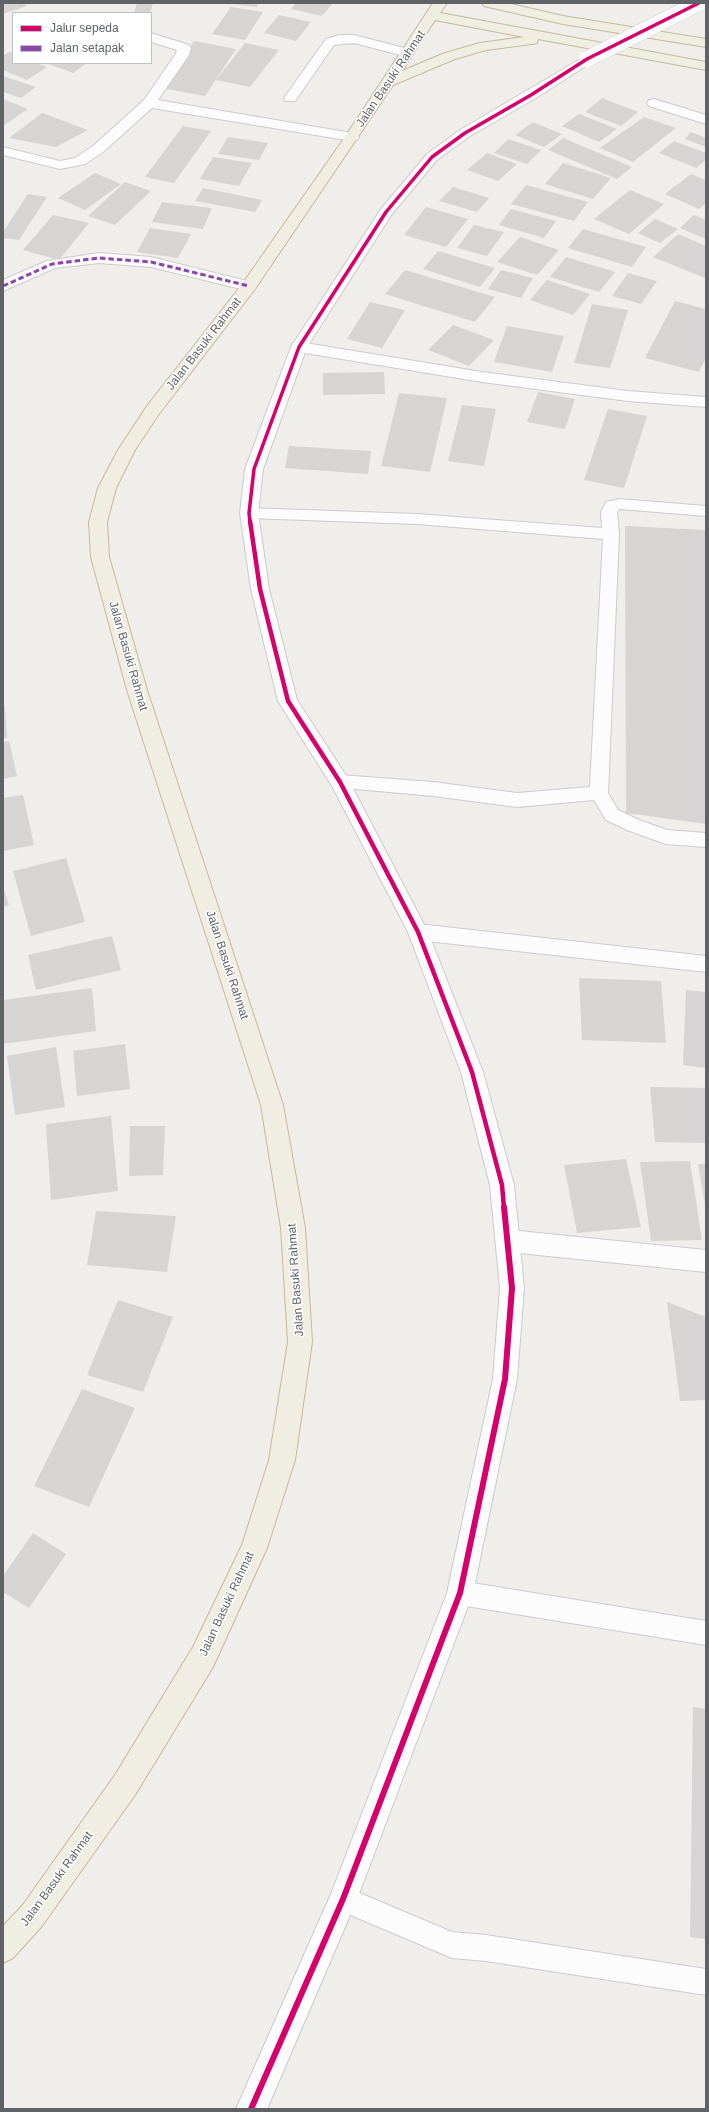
<!DOCTYPE html>
<style>
body{margin:0}
#map{position:relative;width:709px;height:2112px;overflow:hidden;background:#efeeea;font-family:Arial,sans-serif}
canvas{display:block}
.frame{position:absolute;inset:0;border:4px solid #5f6368;pointer-events:none}
.legend{position:absolute;left:12px;top:12px;width:140px;height:52px;box-sizing:border-box;background:#fff;border:1px solid #bfc1c3;margin:0;padding:5px 7px;list-style:none;font-size:12px;color:#5f6368}
.legend li{display:flex;align-items:center;gap:8px;height:20px}
.legend b{width:20px;border:1px solid #bfc1c3}
</style>
<div id="map">
<canvas width="709" height="2112"></canvas>
<div class="frame"></div>
<ul class="legend">
<li><b style="height:5px;background:#d6006c"></b>Jalur sepeda</li>
<li><b style="height:5px;background:#8e44ad"></b>Jalan setapak</li>
</ul>
</div>
<script>
const c = document.querySelector('canvas').getContext('2d');
c.lineJoin = 'round';
function paint(path, color) {
  c.fillStyle = color;
  c.fill(path, 'evenodd');
}
function poly(rows) {
  const path = new Path2D();
  for (const r of rows) {
    path.moveTo(r[0], r[1]);
    for (let i = 2; i < r.length; i += 2) path.lineTo(r[i], r[i + 1]);
  }
  return path;
}
function stroke(path, color, width, dash) {
  c.strokeStyle = color;
  c.lineWidth = width;
  c.lineCap = dash ? 'butt' : 'round';
  c.setLineDash(dash || []);
  c.stroke(path);
}
function drawText(font, color, halo, rows, align = 'center') {
  c.font = font + ' Arial,sans-serif';
  c.lineWidth = 3;
  c.setLineDash([]);
  c.textBaseline = 'middle';
  c.strokeStyle = halo;
  c.fillStyle = color;
  for (const [text, x, y, turn = 0] of rows) {
    c.save();
    c.translate(x, y);
    c.rotate((+turn || 0) * Math.PI / 180);
    c.textAlign = isNaN(turn) ? turn : align;
    if (halo) c.strokeText(text, 0, 0);
    c.fillText(text, 0, 0);
    c.restore();
  }
}
const building = poly([
 [3,3,23,3,27,6,3,14],
 [137,3,153,3,150,13,134,13],
 [222,3,258,3,257,7],
 [296,3,333,3,322,16,291,9],
 [231,7,263,12,245,40,212,34],
 [279,15,311,22,296,41,264,33],
 [194,41,236,49,205,96,161,88],
 [245,43,279,50,250,87,216,80],
 [9,52,13,53,13,63,37,63,47,67,27,80,3,70,3,56],
 [46,63,87,63,73,73],
 [3,76,36,87,21,98,3,92],
 [602,98,638,112,621,126,585,112],
 [3,99,28,109,3,126],
 [42,113,88,130,56,147,9,138],
 [579,114,617,129,599,142,562,126],
 [644,117,676,128,633,162,600,148],
 [533,122,562,134,544,147,515,135],
 [183,126,211,131,174,183,145,177],
 [691,132,706,138,706,147,685,139],
 [228,137,268,143,259,160,218,154],
 [563,138,632,167,617,179,548,150],
 [508,139,541,150,527,164,494,153],
 [674,141,706,153,706,160,696,168,659,153],
 [487,153,517,164,498,181,467,170],
 [213,157,252,163,239,186,200,179],
 [563,163,611,178,593,199,545,184],
 [95,173,121,184,85,210,58,198],
 [691,174,706,180,706,203,699,209,665,194],
 [125,182,151,191,115,225,88,216],
 [526,185,588,202,574,221,511,204],
 [453,187,489,198,477,212,439,201],
 [203,188,262,200,255,212,195,201],
 [630,190,664,204,629,234,594,219],
 [28,194,47,197,19,240,3,238,3,232],
 [162,202,212,208,203,229,152,222],
 [426,207,468,219,446,247,404,235],
 [511,209,556,221,544,238,499,225],
 [53,215,89,223,59,260,23,250],
 [694,215,706,220,706,239,680,228],
 [655,219,678,229,660,243,638,233],
 [474,225,504,232,487,256,457,248],
 [150,228,191,234,178,258,137,252],
 [583,229,646,247,632,267,568,248],
 [678,234,706,246,705,278,653,257],
 [520,237,559,250,537,275,497,262],
 [438,251,495,268,480,287,423,269],
 [566,257,615,272,599,292,550,277],
 [405,270,495,297,475,322,385,294],
 [501,270,533,278,521,298,488,289],
 [628,273,657,281,641,304,612,296],
 [547,280,590,294,573,315,530,300],
 [675,301,706,309,706,358,699,372,645,358],
 [370,302,405,310,382,348,347,339],
 [592,304,628,310,610,368,574,363],
 [453,325,494,340,469,366,428,350],
 [507,326,564,336,552,372,494,362],
 [384,372,385,394,323,395,323,373],
 [538,392,575,399,565,429,527,422],
 [399,393,447,398,430,472,381,466],
 [462,405,496,409,484,466,448,461],
 [608,409,647,416,624,488,584,480],
 [289,446,371,451,368,474,285,468],
 [625,526,706,530,706,824,626,813],
 [3,706,5,706,7,738,3,738],
 [9,741,17,776,3,779,3,742],
 [23,795,34,845,3,851,3,798],
 [66,858,85,922,31,936,13,871],
 [3,887,9,905,3,907],
 [112,936,121,970,36,990,28,955],
 [579,978,661,981,666,1043,582,1040],
 [92,988,96,1031,3,1044,3,1000],
 [686,990,706,992,706,1068,683,1065],
 [125,1044,130,1089,77,1096,73,1051],
 [56,1047,65,1107,15,1115,7,1056],
 [650,1087,706,1088,706,1143,655,1142],
 [111,1116,118,1191,51,1200,46,1124],
 [130,1126,165,1126,163,1175,129,1176],
 [626,1159,641,1227,577,1233,564,1165],
 [690,1161,702,1240,651,1241,640,1162],
 [698,1164,706,1164,706,1204,705,1204],
 [96,1211,176,1216,167,1272,87,1265],
 [118,1300,173,1317,143,1392,87,1375],
 [667,1302,706,1317,706,1400,680,1401],
 [82,1389,135,1408,89,1507,34,1486],
 [33,1533,66,1554,29,1608,3,1592,3,1576],
 [693,1707,706,1709,706,1939,690,1937]
]);
const lane = poly([
 [339,35,354,35,412,50,414,53,408,57,354,43,334,45,295,101,285,101,284,98,326,39,339,35],
 [620,499,706,506,706,516,620,509,617,512,619,534,608,793,618,810,639,820,667,830,706,833,706,847,666,844,627,830,606,820,594,800,517,807,433,796,334,787,331,782,334,777,340,775,433,782,517,793,590,787,603,539,417,524,249,518,243,517,241,513,243,509,249,508,417,514,602,528,601,512,606,502,620,499],
 [418,924,706,956,706,972,418,940,411,937,408,932,411,927,418,924],
 [460,1581,706,1621,706,1645,460,1605,452,1601,448,1593,452,1585,460,1581],
 [343,1886,452,1932,486,1935,706,1969,706,1995,486,1961,452,1958,334,1908,330,1899,334,1890,343,1886]
]);
const street = poly([
 [151,33,189,45,191,48,189,55,158,100,352,133,357,134,359,137,357,140,352,141,152,108,103,152,85,164,60,169,3,155,3,147,60,161,75,158,93,146,144,100,175,55,177,50,151,42,151,33],
 [654,99,706,115,706,124,649,106,647,103,649,100,654,99],
 [99,253,151,257,255,283,257,286,255,289,249,291,151,267,99,263,55,268,3,291,3,280,47,261,99,253],
 [299,342,482,372,628,391,706,397,706,407,628,401,482,382,293,351,291,347,293,343,299,342],
 [509,1230,706,1250,706,1272,509,1252,501,1248,497,1241,501,1234,509,1230]
]);
const secondary = poly([
 [587,55,592,56,594,59,592,62,536,98,470,136,437,160,392,214,307,347,263,469,258,513,269,589,297,700,347,777,428,932,483,1072,514,1185,524,1288,517,1379,473,1593,357,1899,267,2109,236,2109,331,1894,447,1593,493,1379,500,1288,490,1185,461,1072,408,932,332,786,278,701,251,589,240,513,245,469,291,347,381,209,427,154,460,130,587,55]
]);
const highway = poly([
 [433,3,447,3,440,13,706,62,706,70,538,39,537,43,532,44,486,50,455,59,393,85,255,289,159,414,135,450,116,488,107,522,109,557,147,690,283,1105,305,1228,312,1342,295,1460,267,1548,213,1667,135,1795,42,1926,13,1958,3,1963,3,1926,22,1906,115,1775,193,1647,242,1545,269,1460,288,1342,281,1228,261,1105,127,690,91,557,89,522,98,488,118,450,147,406,243,283,345,137,433,3],
 [435,20,524,37,480,43,445,53,402,71,435,20],
 [482,3,507,3,563,16,706,39,706,47,563,24,484,6,482,3]
]);
const secondaryBridge = poly([
 [587,59,699,3]
]);
const quiet = poly([
 [3,286,52,264,99,258,151,262,249,286]
]);
const cyclewayFar2 = poly([
 [250,522,249,513,254,469,299,347,386,212,432,157,465,133,531,95,587,59,699,3]
]);
const cyclewayFar1 = poly([
 [250,521,260,589,288,701,340,782,418,932,472,1072,502,1185,504,1208]
]);
const cycleway = poly([
 [251,2109,343,1899,460,1593,505,1379,512,1288,504,1207]
]);
const streetNames = [
 ["Jalan Basuki Rahmat",391,79,-56],
 ["Jalan Basuki Rahmat",204,344,-52],
 ["Jalan Basuki Rahmat",128,656,74],
 ["Jalan Basuki Rahmat",227,965,72],
 ["Jalan Basuki Rahmat",296,1280,-94],
 ["Jalan Basuki Rahmat",227,1604,-65],
 ["Jalan Basuki Rahmat",57,1879,-54]
];
paint(building, '#d6d5d3');
stroke(lane, '#cbcccc', 2);
stroke(street, '#cbcccc', 2);
stroke(secondary, '#cacacb', 2);
stroke(highway, '#c8b996', 2);
paint(lane, '#fdfcfc');
paint(street, '#fdfcfc');
paint(secondary, '#fdfcfc');
paint(highway, '#f0ede3');
stroke(secondaryBridge, '#cacacb', 17, []);
stroke(secondaryBridge, '#fdfcfc', 16);
stroke(quiet, '#8e44ad', 3, [5.5, 3]);
stroke(cyclewayFar2, '#d6006c', 3.5);
stroke(cyclewayFar1, '#d6006c', 4.5);
stroke(cycleway, '#d6006c', 6);
drawText('12px', '#5f6368', '#fff', streetNames);
</script>
